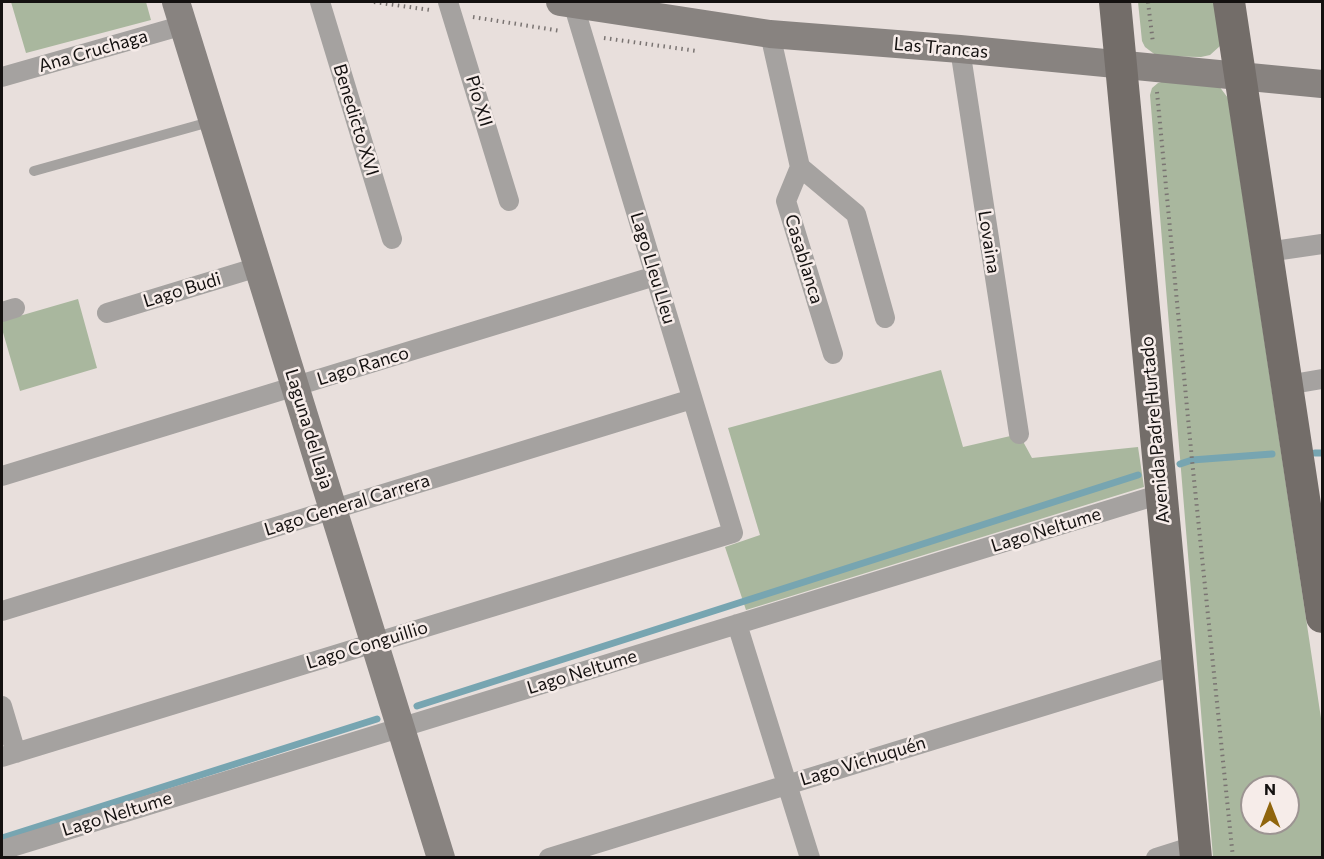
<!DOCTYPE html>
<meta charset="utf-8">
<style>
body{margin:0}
#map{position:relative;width:1324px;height:859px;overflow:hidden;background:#e8dfdc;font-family:Commissioner,sans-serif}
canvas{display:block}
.frame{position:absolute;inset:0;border:3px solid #141110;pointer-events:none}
.north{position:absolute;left:1240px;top:775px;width:60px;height:60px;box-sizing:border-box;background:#f6ece9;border:2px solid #9c9492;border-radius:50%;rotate:0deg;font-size:16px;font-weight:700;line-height:24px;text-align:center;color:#141110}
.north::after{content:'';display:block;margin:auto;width:21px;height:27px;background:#90650d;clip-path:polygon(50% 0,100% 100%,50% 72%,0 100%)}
</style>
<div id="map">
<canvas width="1324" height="859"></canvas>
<div class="frame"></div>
<div class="north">N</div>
</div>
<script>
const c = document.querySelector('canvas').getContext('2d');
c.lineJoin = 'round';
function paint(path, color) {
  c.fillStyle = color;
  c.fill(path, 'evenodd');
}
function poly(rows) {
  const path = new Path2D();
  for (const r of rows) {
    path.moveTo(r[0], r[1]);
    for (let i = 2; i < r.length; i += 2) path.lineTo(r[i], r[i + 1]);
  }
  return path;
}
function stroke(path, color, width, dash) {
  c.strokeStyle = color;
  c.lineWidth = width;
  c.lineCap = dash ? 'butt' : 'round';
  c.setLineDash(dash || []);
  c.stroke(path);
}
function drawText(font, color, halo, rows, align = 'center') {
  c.font = font + ' Commissioner,sans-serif';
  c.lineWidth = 5;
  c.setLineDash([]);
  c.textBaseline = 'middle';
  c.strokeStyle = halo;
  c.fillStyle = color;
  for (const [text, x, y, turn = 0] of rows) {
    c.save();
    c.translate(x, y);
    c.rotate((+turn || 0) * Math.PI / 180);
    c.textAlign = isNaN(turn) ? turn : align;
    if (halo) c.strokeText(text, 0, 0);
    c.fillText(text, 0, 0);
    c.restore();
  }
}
const green = poly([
 [11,2,146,2,151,20,26,53],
 [1138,2,1219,2,1220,46,1210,55,1201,57,1157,56,1145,47,1142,41],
 [1165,81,1219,86,1228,98,1322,725,1322,857,1213,857,1150,95,1152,88,1158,83],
 [1252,787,1288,787,1288,823,1252,823],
 [78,299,97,368,20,391,2,329,2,321],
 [941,370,963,447,1019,434,1032,458,1138,447,1144,487,746,610,725,547,760,535,728,428]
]);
const stream = poly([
 [1315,453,1322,453],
 [1180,464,1192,460,1272,454],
 [417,706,1138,475],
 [2,838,377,719]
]);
const path = poly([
 [374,2,430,10],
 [1148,2,1153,43],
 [473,17,561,31],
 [604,38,697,51],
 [1157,92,1192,460,1233,858]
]);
const lane = poly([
 [34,171,213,121]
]);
const street = poly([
 [320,2,392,239],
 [448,2,509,201],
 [770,34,800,167],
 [960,49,1019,434],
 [2,77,184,25],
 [1267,252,1322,244],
 [2,312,15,308],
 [107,313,258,267],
 [833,354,786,201,800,167,856,214,885,318],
 [1287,385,1322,379],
 [2,476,655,276],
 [2,611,692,399],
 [737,624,810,858],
 [2,706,16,753],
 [2,757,733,533,573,3],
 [4,858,2,850,1161,494],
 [549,858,1177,665],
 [1156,858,1194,846]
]);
const secondary = poly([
 [176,2,441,858],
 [560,2,770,34,960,49,1322,84]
]);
const primary = poly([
 [1115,2,1196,858],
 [1229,2,1322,617]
]);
const streetNames = [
 ["Las Trancas",941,48,5],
 ["Ana Cruchaga",93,51,-16],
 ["Pío XII",479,101,73],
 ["Benedicto XVI",356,120,73],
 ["Lovaina",989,242,81],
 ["Casablanca",804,259,73],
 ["Lago Lleu Lleu",653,268,73],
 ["Lago Budi",182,290,-17],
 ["Lago Ranco",363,366,-17],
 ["Laguna del Laja",309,429,73],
 ["Avenida Padre Hurtado",1155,430,-95],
 ["Lago General Carrera",347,505,-17],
 ["Lago Neltume",1046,530,-17],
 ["Lago Conguillio",367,645,-17],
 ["Lago Neltume",582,672,-17],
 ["Lago Vichuquén",863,761,-17],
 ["Lago Neltume",117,814,-17]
];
paint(green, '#a9b79e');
stroke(stream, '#77a5b1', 7);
stroke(path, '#7a7472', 4, [1.5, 4.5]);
stroke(lane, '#a5a2a0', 10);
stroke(street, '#a5a2a0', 20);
stroke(secondary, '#888380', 28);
stroke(primary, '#736d69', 32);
drawText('18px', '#141110', '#f6ece9', streetNames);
</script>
